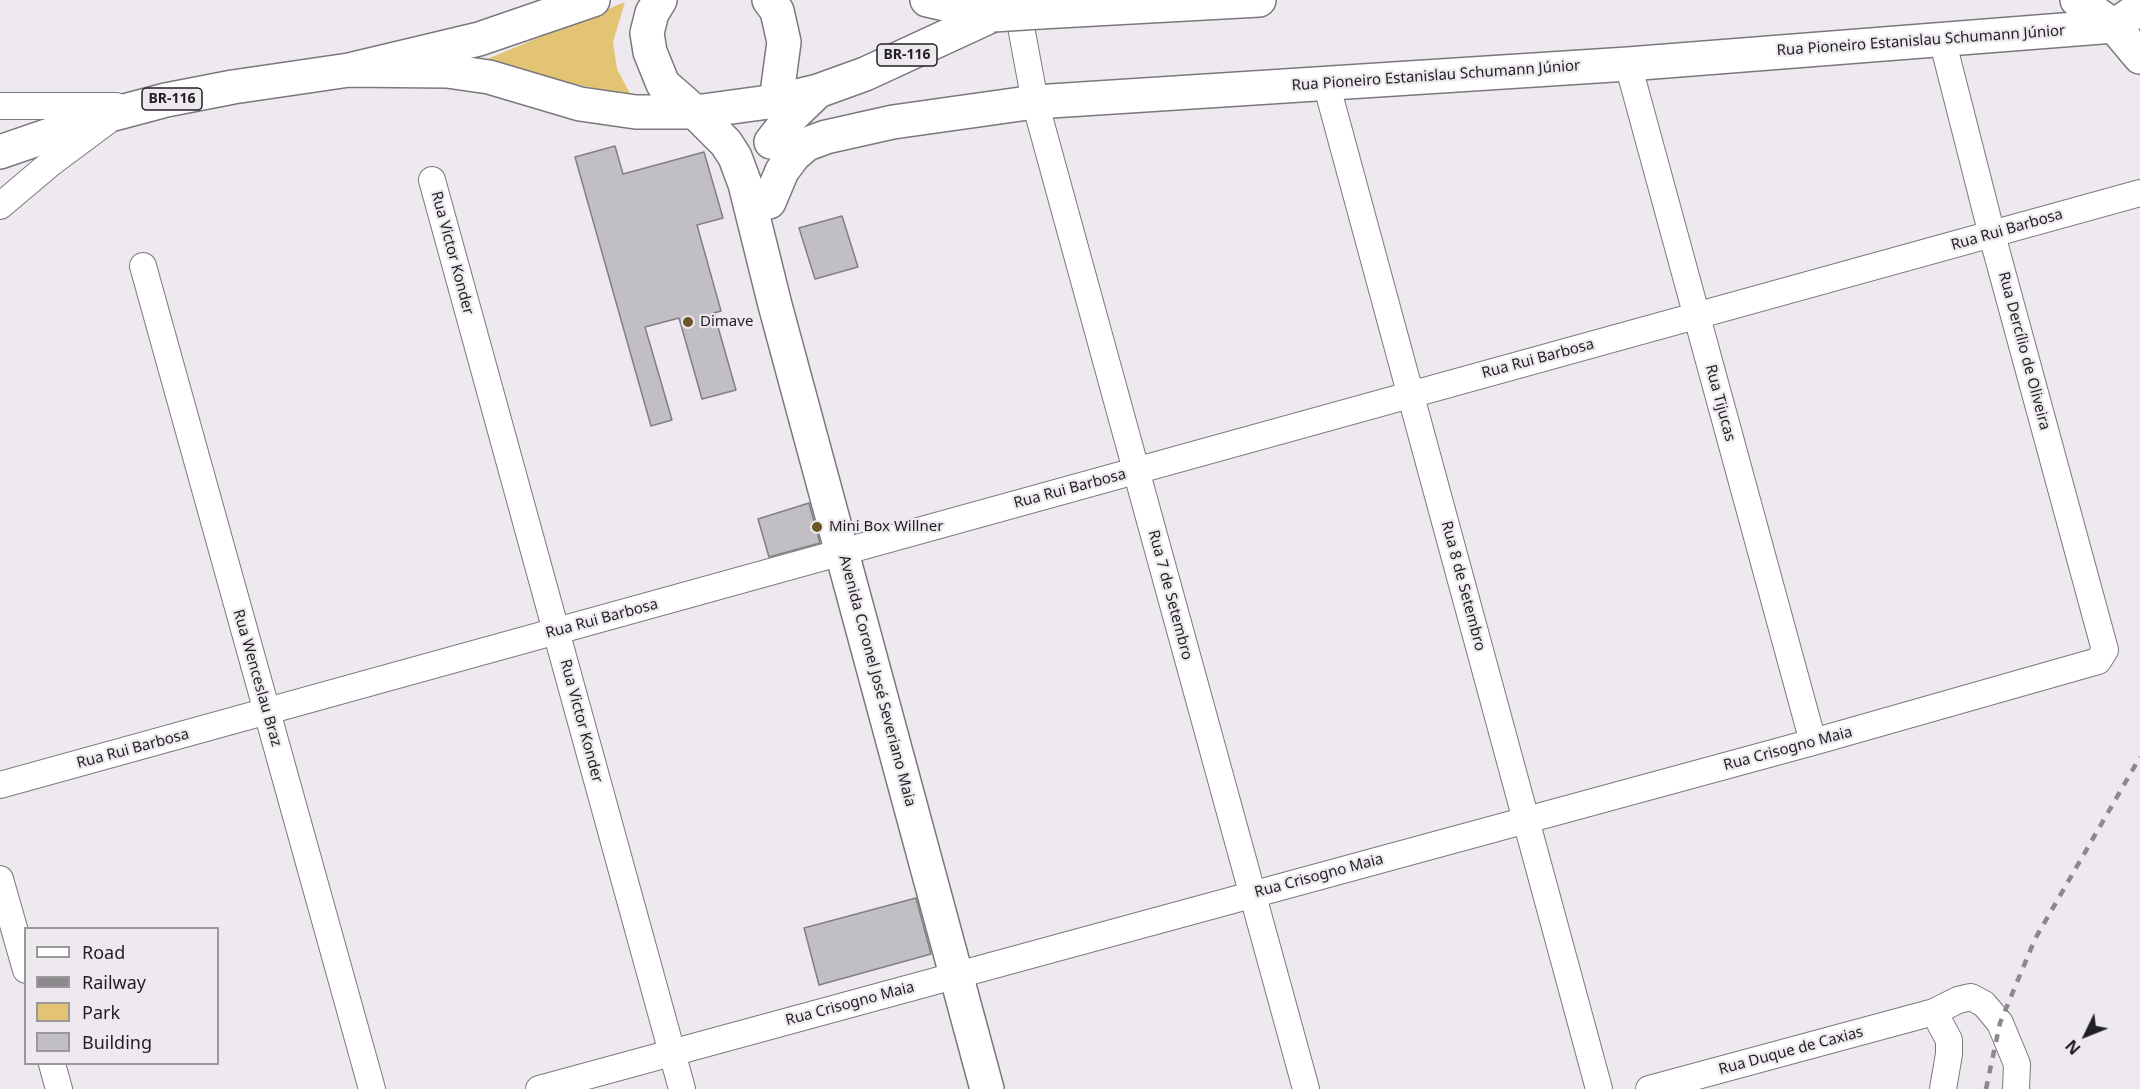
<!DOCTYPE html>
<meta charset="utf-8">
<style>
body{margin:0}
#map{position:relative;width:2140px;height:1089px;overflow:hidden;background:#ede9ee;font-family:"Noto Sans",sans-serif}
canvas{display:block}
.legend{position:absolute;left:24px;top:927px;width:195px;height:138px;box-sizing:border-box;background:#ede9ee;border:2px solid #9b989c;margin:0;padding:8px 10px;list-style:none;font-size:18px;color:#201f21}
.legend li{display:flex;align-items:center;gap:12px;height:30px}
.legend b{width:30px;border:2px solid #9b989c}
.north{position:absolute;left:2056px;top:1005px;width:60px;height:60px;-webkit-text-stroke:4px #ede9ee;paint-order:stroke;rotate:227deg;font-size:16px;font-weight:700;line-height:24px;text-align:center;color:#201f21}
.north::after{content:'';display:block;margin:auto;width:21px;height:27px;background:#201f21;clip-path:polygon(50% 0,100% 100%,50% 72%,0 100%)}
</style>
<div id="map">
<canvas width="2140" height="1089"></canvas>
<ul class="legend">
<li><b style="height:8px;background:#fff"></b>Road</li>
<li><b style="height:8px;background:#8b898c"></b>Railway</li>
<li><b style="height:16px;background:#e3c475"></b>Park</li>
<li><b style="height:16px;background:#c2bfc4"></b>Building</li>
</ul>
<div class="north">N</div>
</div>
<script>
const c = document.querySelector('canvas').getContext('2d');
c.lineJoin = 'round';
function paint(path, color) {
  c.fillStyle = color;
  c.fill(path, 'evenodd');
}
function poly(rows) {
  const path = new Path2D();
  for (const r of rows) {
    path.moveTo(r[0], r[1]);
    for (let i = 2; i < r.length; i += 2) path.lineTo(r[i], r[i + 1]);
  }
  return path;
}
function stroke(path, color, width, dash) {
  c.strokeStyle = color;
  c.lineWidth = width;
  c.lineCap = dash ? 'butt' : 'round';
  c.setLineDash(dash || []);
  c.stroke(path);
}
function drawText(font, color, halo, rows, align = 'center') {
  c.font = font + ' "Noto Sans",sans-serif';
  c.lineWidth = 4.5;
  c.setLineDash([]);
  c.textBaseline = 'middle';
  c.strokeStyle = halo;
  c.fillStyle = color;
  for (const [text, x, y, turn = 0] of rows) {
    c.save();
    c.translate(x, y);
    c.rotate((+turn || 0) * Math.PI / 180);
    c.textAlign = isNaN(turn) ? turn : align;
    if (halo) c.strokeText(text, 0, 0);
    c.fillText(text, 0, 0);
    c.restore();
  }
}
const green = poly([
 [625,2,613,42,617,69,632,97,480,62]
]);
const building = poly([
 [615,146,623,174,704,152,723,218,697,225,721,311,714,313,736,390,702,399,679,318,645,327,672,420,651,426,575,157,615,146],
 [842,216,858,267,815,279,799,228,842,216],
 [809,503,820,543,769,557,758,519,809,503],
 [916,898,931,954,819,985,804,928,916,898]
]);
const minor = poly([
 [1016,0,1035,102,1306,1089],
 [1628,64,1813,742],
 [1326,83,1599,1089],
 [0,106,116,106],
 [432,180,682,1089],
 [0,206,51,163,106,122],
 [143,266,372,1089],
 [0,785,2140,193],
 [0,879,26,970],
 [1934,1012,1949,1040,1949,1054,1943,1089],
 [52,1064,59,1089],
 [539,1089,1813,742,2098,661,2105,650,1992,235,1942,39],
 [1649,1089,1934,1012,1958,1000,1971,997,1984,1004,2000,1023,2017,1064,2016,1089]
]);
const major = poly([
 [695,112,726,143,735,157,745,184,775,305,987,1089],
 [769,202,782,171,794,155,807,144,826,137,893,122,1035,102,1628,64,2114,26,2140,57]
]);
const highway = poly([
 [660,0,652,13,647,33,650,52,663,84,695,112],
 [769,0,777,11,784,42,776,101],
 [927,0,993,15],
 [2077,0,2114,26,2140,8],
 [1040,12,1259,0],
 [349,70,447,71,489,77,580,104,636,112,695,112,776,101,818,91,865,74,993,15],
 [771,142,788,120,818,91],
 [0,152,102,117,166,100,233,87,349,70,479,39,593,0]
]);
const rail = poly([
 [1986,1089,2000,1023,2035,939,2140,757]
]);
const highwayBridge = poly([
 [993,15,1040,12]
]);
const markers = [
 [688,322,6,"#6a5725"],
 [817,527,6,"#6a5725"]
];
const shields = [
 [907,55,60],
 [172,99,60]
];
const shieldNames = [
 ["BR-116",907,55],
 ["BR-116",172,99]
];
const streetNames = [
 ["Rua Pioneiro Estanislau Schumann Júnior",1921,41,-4],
 ["Rua Pioneiro Estanislau Schumann Júnior",1436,76,-4],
 ["Rua Rui Barbosa",2007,230,-16],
 ["Rua Victor Konder",452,253,75],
 ["Rua Dercílio de Oliveira",2024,351,75],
 ["Rua Rui Barbosa",1538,359,-15],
 ["Rua Tijucas",1720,403,75],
 ["Rua Rui Barbosa",1070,489,-15],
 ["Rua 8 de Setembro",1463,586,75],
 ["Rua 7 de Setembro",1170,595,75],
 ["Rua Rui Barbosa",602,619,-15],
 ["Rua Wenceslau Braz",257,678,74],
 ["Avenida Coronel José Severiano Maia",877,681,75],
 ["Rua Victor Konder",581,721,75],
 ["Rua Rui Barbosa",133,749,-15],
 ["Rua Crisogno Maia",1788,749,-15],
 ["Rua Crisogno Maia",1319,876,-15],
 ["Rua Crisogno Maia",850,1004,-15],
 ["Rua Duque de Caxias",1791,1051,-15]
];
const poiNames = [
 ["Dimave",700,322],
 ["Mini Box Willner",829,527]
];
paint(green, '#e3c475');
paint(building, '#c2bfc4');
stroke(building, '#827f84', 1.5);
stroke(minor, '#7b787d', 28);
stroke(major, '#7b787d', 36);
stroke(highway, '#7b787d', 36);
stroke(minor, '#fff', 26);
stroke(major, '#fff', 33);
stroke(highway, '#fff', 33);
stroke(rail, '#8b898c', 4.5, [8, 8]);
stroke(highwayBridge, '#7b787d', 36, []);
stroke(highwayBridge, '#fff', 33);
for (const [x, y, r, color] of markers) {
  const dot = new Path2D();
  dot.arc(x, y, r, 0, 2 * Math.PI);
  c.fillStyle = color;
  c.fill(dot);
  stroke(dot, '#ede9ee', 2);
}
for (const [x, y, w] of shields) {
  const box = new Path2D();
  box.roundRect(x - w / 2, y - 11, w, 22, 4.5);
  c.fillStyle = '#ede9ee';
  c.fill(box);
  stroke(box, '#201f21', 1.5);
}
drawText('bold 14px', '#201f21', null, shieldNames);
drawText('15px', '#201f21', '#ede9ee', streetNames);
drawText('15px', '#201f21', '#ede9ee', poiNames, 'left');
</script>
